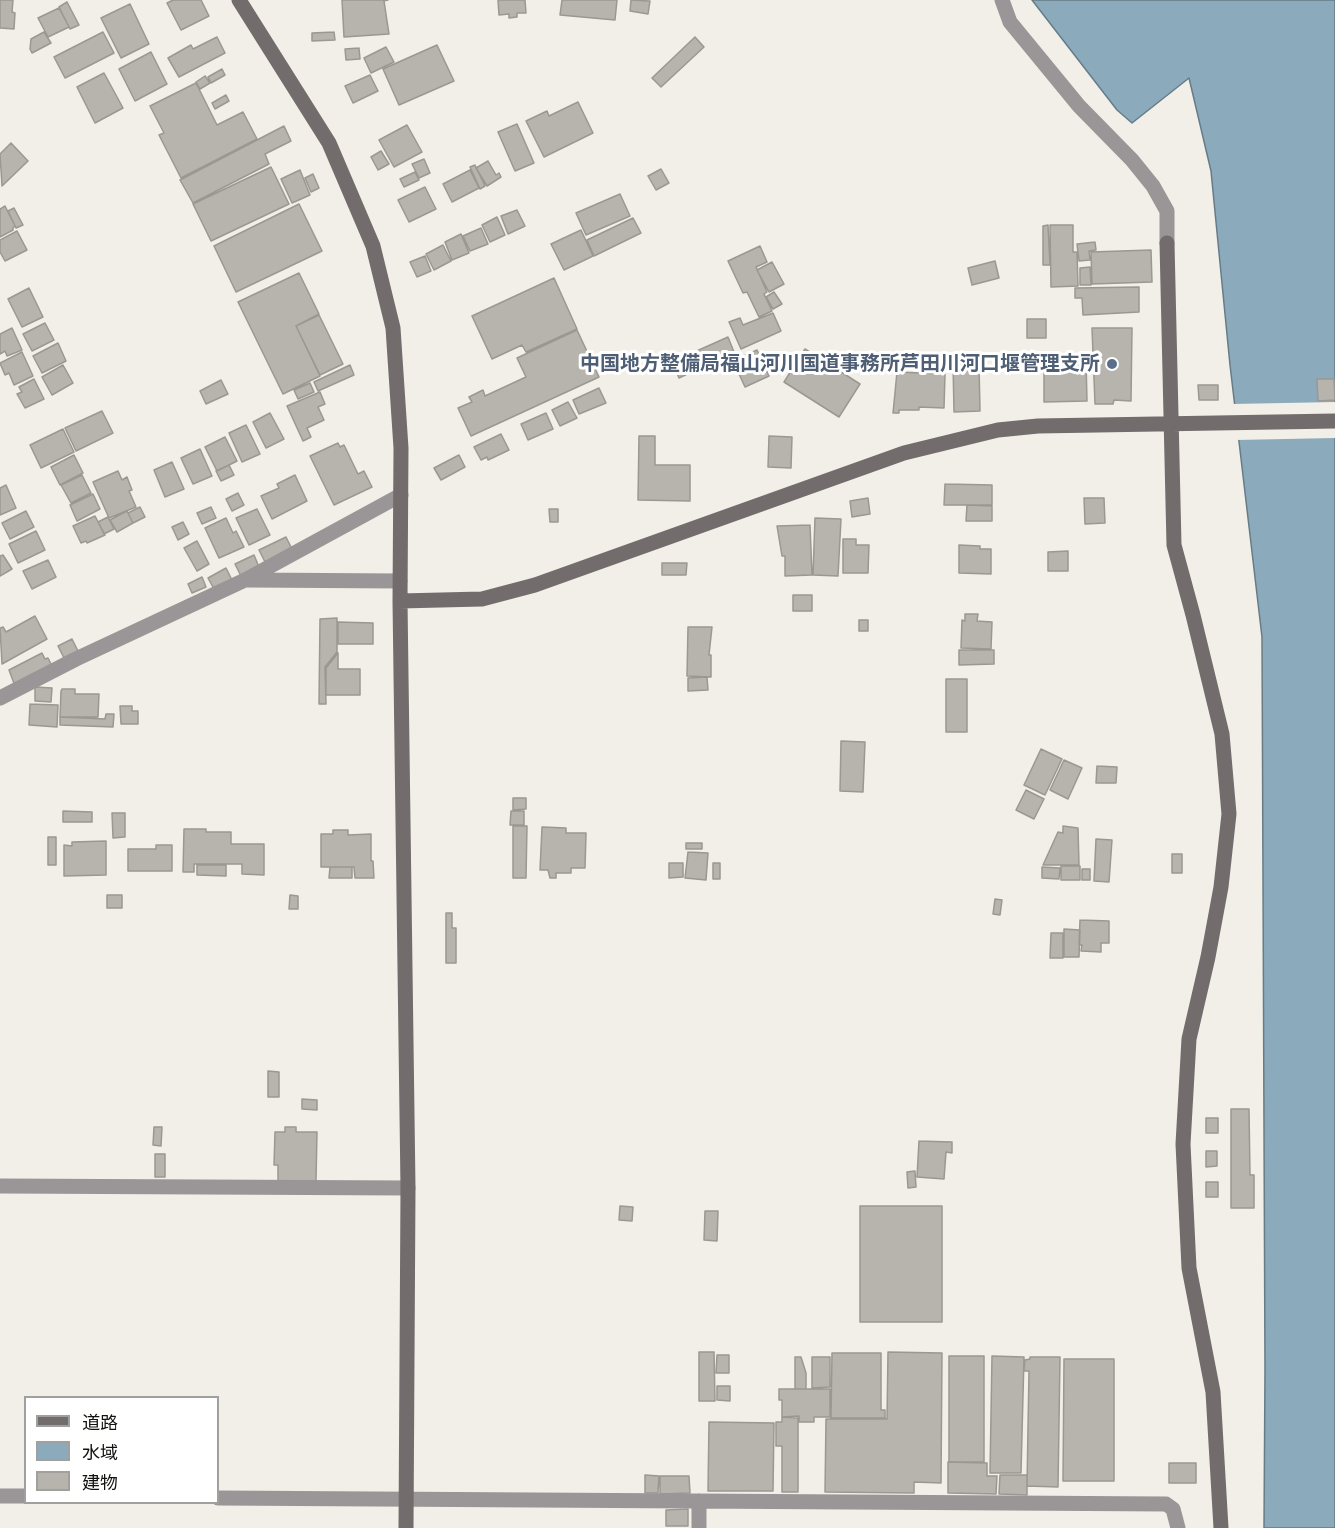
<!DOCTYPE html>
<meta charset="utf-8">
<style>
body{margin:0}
#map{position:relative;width:1335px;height:1528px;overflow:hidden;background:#f1efe7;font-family:"Asap Condensed","Noto Sans JP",sans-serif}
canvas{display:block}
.legend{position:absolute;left:24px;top:1396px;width:195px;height:108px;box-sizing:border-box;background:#fff;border:2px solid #a0a09f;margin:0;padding:8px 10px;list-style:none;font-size:18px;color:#12120f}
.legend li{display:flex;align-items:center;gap:12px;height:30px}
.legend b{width:30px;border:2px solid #a0a09f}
</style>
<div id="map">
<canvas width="1335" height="1528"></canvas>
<ul class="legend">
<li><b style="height:8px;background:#726c6c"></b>道路</li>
<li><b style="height:16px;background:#8baabb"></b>水域</li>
<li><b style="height:16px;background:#b6b4ad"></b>建物</li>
</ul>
</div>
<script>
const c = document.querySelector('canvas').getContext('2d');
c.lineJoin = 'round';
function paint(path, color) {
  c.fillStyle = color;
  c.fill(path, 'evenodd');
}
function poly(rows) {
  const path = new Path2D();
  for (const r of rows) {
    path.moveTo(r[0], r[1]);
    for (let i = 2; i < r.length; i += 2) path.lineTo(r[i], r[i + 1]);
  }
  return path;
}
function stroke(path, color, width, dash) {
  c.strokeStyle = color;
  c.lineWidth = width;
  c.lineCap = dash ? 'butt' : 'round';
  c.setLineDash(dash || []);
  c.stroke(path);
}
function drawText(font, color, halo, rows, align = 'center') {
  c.font = font + ' "Asap Condensed","Noto Sans JP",sans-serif';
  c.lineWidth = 6;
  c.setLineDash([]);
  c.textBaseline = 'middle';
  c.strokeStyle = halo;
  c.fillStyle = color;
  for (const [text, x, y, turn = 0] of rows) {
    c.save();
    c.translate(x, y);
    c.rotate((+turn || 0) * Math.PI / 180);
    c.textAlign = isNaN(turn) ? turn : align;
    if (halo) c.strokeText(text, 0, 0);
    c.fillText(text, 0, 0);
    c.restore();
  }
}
const water = poly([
 [1032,0,1335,0,1335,1528,1264,1528,1265,1369,1262,637,1230,365,1211,171,1189,78,1132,123,1117,110,1032,0]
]);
const pier = poly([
 [1335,402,1335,438,1236,440,1232,404]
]);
const building = poly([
 [0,0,13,0,12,12,15,13,14,29,0,28,0,0],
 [173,0,201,0,209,16,181,30,167,3,173,0],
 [342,0,388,0,384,1,389,34,344,37,342,0],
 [498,0,525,0,526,13,517,13,517,17,509,18,509,14,499,15,498,0],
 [562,0,617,0,615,20,560,15,562,0],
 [631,0,650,1,648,14,630,11,631,0],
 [67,2,79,25,70,29,59,7,67,2],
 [130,4,149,44,121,58,101,18,130,4],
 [59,8,69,27,48,37,38,18,59,8],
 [44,32,51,43,32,53,30,49,31,39,44,32],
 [103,32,114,53,65,78,54,57,103,32],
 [334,32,335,40,312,41,312,33,334,32],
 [217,37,225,53,179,77,168,58,191,45,193,49,217,37],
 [695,37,704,47,661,87,652,78,695,37],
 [437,45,454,81,399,105,383,69,437,45],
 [386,47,394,62,371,73,364,58,386,47],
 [359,48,360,59,346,60,345,49,359,48],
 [151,52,167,84,135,101,119,69,151,52],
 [222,69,225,75,211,83,208,77,222,69],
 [104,73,123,108,95,123,77,87,104,73],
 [370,75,378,91,353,103,345,86,370,75],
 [205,76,210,83,200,89,196,82,205,76],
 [196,83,217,125,243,112,257,139,181,178,159,135,164,133,150,106,196,83],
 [226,95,229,101,215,109,212,103,226,95],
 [578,102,593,133,544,157,526,121,547,111,549,116,578,102],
 [517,124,534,163,515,171,498,132,517,124],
 [407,125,422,152,394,167,379,140,407,125],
 [284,126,291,141,265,154,269,164,193,203,180,180,284,126],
 [11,143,28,161,2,186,0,154,11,143],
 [381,151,389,164,378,170,371,157,381,151],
 [424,159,430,173,419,178,412,164,424,159],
 [488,161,496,175,499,173,501,177,487,186,476,168,488,161],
 [475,165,485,186,480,189,470,167,475,165],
 [271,167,289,204,211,241,193,204,271,167],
 [661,169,669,183,656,190,648,176,661,169],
 [300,170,310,195,292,203,281,179,300,170],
 [470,170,479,188,452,202,443,184,470,170],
 [415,172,419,180,404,187,400,179,415,172],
 [313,174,319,188,311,192,305,178,313,174],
 [425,187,436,209,409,222,398,200,425,187],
 [620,194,630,216,586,235,576,213,620,194],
 [299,204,322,251,236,292,214,246,299,204],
 [5,206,15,226,13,228,13,230,0,237,0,209,5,206],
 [14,208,23,225,16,228,8,211,14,208],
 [517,210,525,226,508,234,501,216,517,210],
 [497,217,505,235,490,242,482,225,497,217],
 [633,218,641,233,594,256,587,240,633,218],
 [1048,225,1050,265,1043,265,1043,226,1048,225],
 [1050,225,1073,225,1073,252,1077,252,1078,286,1051,287,1050,225],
 [481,228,488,244,470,251,463,236,481,228],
 [581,230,593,256,564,270,551,244,581,230],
 [17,231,27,250,5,261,0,252,0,240,17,231],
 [461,234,469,253,452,260,445,242,461,234],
 [1095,242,1096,250,1089,251,1090,260,1079,261,1077,244,1095,242],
 [443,245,451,261,434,270,426,254,443,245],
 [760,246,767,262,756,267,767,292,764,294,772,311,759,317,747,292,743,293,728,261,760,246],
 [1151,250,1152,282,1092,284,1091,252,1151,250],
 [425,256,431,271,417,277,410,262,425,256],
 [995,261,999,278,972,285,968,268,995,261],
 [772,262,784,284,769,292,757,270,772,262],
 [1090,267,1091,285,1080,285,1080,268,1090,267],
 [299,273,319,314,296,326,320,376,283,394,238,302,299,273],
 [554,278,577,329,526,352,522,345,492,359,472,316,554,278],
 [1139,287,1139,312,1083,315,1082,298,1075,298,1075,288,1139,287],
 [29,288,43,317,22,327,8,299,29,288],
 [774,292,782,304,773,309,766,297,774,292],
 [773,313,781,331,741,349,729,322,740,318,743,325,773,313],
 [319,315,343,364,320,375,296,326,319,315],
 [1027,319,1046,319,1046,338,1027,338,1027,319],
 [45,323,54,340,32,351,23,334,45,323],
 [12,328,22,350,7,356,5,351,0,354,0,334,12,328],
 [1092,328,1132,328,1131,401,1114,400,1113,404,1095,404,1092,328],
 [577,330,599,377,471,436,458,408,472,402,469,397,483,390,485,396,526,377,517,358,577,330],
 [728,337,734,352,679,378,672,362,728,337],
 [58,343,66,361,42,373,33,356,58,343],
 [805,349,860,384,839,417,784,382,805,349],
 [757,350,769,376,745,387,733,361,757,350],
 [22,352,33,376,14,385,9,373,5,375,0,363,22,352],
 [1086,361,1087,401,1044,402,1044,362,1086,361],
 [953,364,979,364,980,411,954,412,953,364],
 [63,365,73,383,52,395,42,377,63,365],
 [350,365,354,375,318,391,314,382,350,365],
 [897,372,945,374,944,408,919,407,919,410,899,410,899,413,893,413,897,372],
 [34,379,44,399,25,408,17,394,22,392,19,387,34,379],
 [1317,379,1334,379,1335,400,1318,401,1317,379],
 [221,380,228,394,206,404,200,391,221,380],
 [310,383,314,392,298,399,294,390,310,383],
 [1198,385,1218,385,1218,400,1199,400,1198,385],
 [599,388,606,403,579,414,573,400,599,388],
 [320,392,325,404,318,407,324,420,307,428,311,437,303,441,287,406,320,392],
 [568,402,577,418,560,426,552,410,568,402],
 [102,411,113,433,76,451,65,428,102,411],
 [270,413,284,439,266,448,253,422,270,413],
 [546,413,553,429,528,440,521,424,546,413],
 [246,425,260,454,242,462,229,433,246,425],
 [63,429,74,452,41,468,30,445,63,429],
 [501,434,509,450,488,460,487,457,481,460,474,447,501,434],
 [639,436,655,436,655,465,690,465,690,501,638,500,639,436],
 [769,436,792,437,791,468,768,467,769,436],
 [225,437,237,461,217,471,205,447,225,437],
 [338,443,340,447,344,445,358,474,364,471,372,487,334,505,310,456,338,443],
 [200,449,212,476,193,484,181,458,200,449],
 [74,455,83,473,60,485,51,467,74,455],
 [459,455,465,467,441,480,434,468,459,455],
 [172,462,184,489,165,497,154,470,172,462],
 [229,465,234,475,221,481,216,471,229,465],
 [118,471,122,480,127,477,132,490,129,491,136,507,109,518,93,482,118,471],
 [82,475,91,493,71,503,61,485,82,475],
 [295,475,307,501,272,519,261,496,279,488,277,484,295,475],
 [945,484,992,485,992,505,944,505,945,484],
 [6,485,16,508,0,515,0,488,6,485],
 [238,493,244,505,232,511,226,499,238,493],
 [93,494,100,509,77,521,70,505,93,494],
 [868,498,870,514,852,517,850,501,868,498],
 [1084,498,1104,498,1105,523,1085,524,1084,498],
 [967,505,992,506,992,521,966,521,967,505],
 [140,507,145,517,133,523,128,513,140,507],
 [211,507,216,518,202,524,197,513,211,507],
 [257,509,270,535,249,545,236,518,257,509],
 [549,509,558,509,558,522,550,522,549,509],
 [26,511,34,527,10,539,2,523,26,511],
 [127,511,133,523,117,532,110,520,127,511],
 [95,516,105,535,87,543,86,541,81,543,73,526,95,516],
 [108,517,114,529,104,534,98,522,108,517],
 [226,518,233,533,236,531,244,547,219,558,205,528,226,518],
 [815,518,841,519,838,576,813,575,815,518],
 [183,522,189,534,178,540,172,527,183,522],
 [810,525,812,575,785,576,785,556,782,556,777,526,810,525],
 [36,531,45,550,18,563,9,544,36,531],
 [286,537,292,549,266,564,259,550,286,537],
 [843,539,856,539,856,545,869,545,868,573,843,573,843,539],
 [197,541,209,564,197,571,184,548,197,541],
 [959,545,980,546,980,549,991,549,991,574,959,573,959,545],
 [1068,551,1068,571,1048,571,1048,552,1068,551],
 [3,555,12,569,0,576,0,556,3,555],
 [254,555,259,567,241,576,235,564,254,555],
 [48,560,56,577,32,589,23,571,48,560],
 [662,563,687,563,686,575,662,575,662,563],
 [226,568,232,580,214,589,208,578,226,568],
 [202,577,206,587,192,593,188,584,202,577],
 [793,595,812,595,812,611,793,611,793,595],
 [965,614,978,614,977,621,992,622,991,649,961,648,962,620,965,621,965,614],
 [35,616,47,639,2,664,0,628,3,627,6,632,35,616],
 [337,618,337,652,325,667,326,704,319,704,320,619,337,618],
 [859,620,868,620,868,631,859,631,859,620],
 [338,622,373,623,373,644,338,644,338,622],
 [688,627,712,627,709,655,711,655,711,677,687,676,688,627],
 [72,639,79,653,65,660,58,646,72,639],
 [959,650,994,650,994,664,959,665,959,650],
 [42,653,45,659,48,658,53,668,15,686,9,670,42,653],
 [338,653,338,669,360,669,360,695,326,695,326,668,338,653],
 [707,677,708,690,688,691,688,678,707,677],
 [946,679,967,679,967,732,946,732,946,679],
 [35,687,52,688,51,702,35,701,35,687],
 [62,689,75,689,75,694,99,694,98,717,60,717,61,691,62,689],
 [30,704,58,705,57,727,29,725,30,704],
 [120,706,132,706,132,711,138,711,138,724,121,724,120,706],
 [106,714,114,714,113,727,60,725,60,717,105,719,106,714],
 [841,741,865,742,863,792,840,791,841,741],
 [1041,749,1062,759,1045,795,1024,785,1041,749],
 [1064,760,1082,768,1068,799,1050,790,1064,760],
 [1097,766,1117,767,1116,783,1096,783,1097,766],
 [1026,790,1044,799,1034,819,1016,810,1026,790],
 [513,798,526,798,526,809,513,810,513,798],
 [63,811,92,812,92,822,63,822,63,811],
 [511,811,524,811,524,825,510,825,511,811],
 [112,813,125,813,125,837,113,838,112,813],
 [513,826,527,826,526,878,513,878,513,826],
 [1063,826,1078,828,1079,865,1043,865,1058,832,1063,833,1063,826],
 [542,827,566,828,566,833,586,833,585,868,571,868,571,873,556,873,556,878,550,878,548,870,540,870,542,827],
 [184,829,206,829,206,832,231,832,231,844,264,844,264,875,242,874,242,864,194,864,194,872,183,872,184,829],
 [333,830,348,830,348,835,371,834,371,861,373,861,374,878,355,878,354,867,321,867,321,834,333,834,333,830],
 [48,837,56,837,56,865,48,865,48,837],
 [1096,839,1112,840,1109,882,1094,881,1096,839],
 [106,841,106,875,64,876,64,845,72,846,72,842,106,841],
 [686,843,702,843,702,849,686,849,686,843],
 [156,845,172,845,172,871,128,871,128,849,156,849,156,845],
 [688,852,708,853,706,880,685,878,688,852],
 [1172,854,1182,854,1182,873,1172,873,1172,854],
 [669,863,683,863,683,877,669,878,669,863],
 [713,863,720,863,720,879,713,879,713,863],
 [197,865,226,865,226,876,197,875,197,865],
 [1061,866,1080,866,1080,880,1061,880,1061,866],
 [330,867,352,867,352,878,329,878,330,867],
 [1042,867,1060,868,1059,879,1042,878,1042,867],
 [1082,869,1090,869,1090,880,1082,880,1082,869],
 [107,895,122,895,122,908,107,908,107,895],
 [290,895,298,896,298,909,289,909,290,895],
 [995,899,1002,900,1000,915,993,914,995,899],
 [446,913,452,913,452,928,456,928,456,963,446,963,446,913],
 [1080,920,1109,921,1109,943,1101,943,1101,952,1081,951,1082,945,1079,945,1080,920],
 [1064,929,1080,930,1079,957,1064,957,1064,929],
 [1051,933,1063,933,1063,958,1050,958,1051,933],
 [268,1071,279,1072,279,1097,268,1097,268,1071],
 [302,1099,317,1100,317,1110,302,1109,302,1099],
 [1231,1109,1249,1109,1250,1175,1254,1175,1254,1208,1231,1208,1231,1109],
 [1206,1118,1218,1118,1218,1133,1206,1133,1206,1118],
 [154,1127,162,1127,161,1146,153,1145,154,1127],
 [285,1127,296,1127,296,1132,317,1132,316,1181,278,1181,278,1165,274,1165,275,1132,285,1132,285,1127],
 [919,1141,952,1142,952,1153,946,1152,944,1179,917,1177,919,1141],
 [1206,1151,1217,1151,1217,1166,1206,1167,1206,1151],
 [155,1154,165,1154,165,1177,155,1177,155,1154],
 [915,1171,916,1187,908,1188,907,1172,915,1171],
 [1206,1182,1218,1182,1218,1197,1206,1197,1206,1182],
 [620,1206,633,1207,632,1221,619,1220,620,1206],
 [860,1206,942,1206,942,1322,860,1322,860,1206],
 [705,1211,718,1211,717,1241,704,1240,705,1211],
 [699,1352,714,1352,715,1401,699,1401,699,1352],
 [888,1352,942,1353,941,1483,914,1482,914,1493,825,1492,826,1419,887,1419,888,1352],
 [832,1353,881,1353,881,1410,885,1410,885,1418,831,1418,832,1353],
 [717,1355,729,1355,729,1373,716,1373,717,1355],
 [949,1356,984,1356,984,1462,949,1462,949,1356],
 [992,1356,1024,1357,1021,1473,990,1473,992,1356],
 [795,1357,801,1357,806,1373,806,1389,795,1389,795,1357],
 [812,1357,830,1357,830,1387,812,1388,812,1357],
 [1030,1357,1060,1357,1058,1487,1027,1486,1029,1371,1024,1371,1025,1360,1030,1359,1030,1357],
 [1064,1359,1114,1359,1114,1481,1063,1481,1064,1359],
 [717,1386,730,1386,730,1401,717,1400,717,1386],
 [779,1389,830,1389,830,1417,814,1417,814,1422,799,1422,799,1416,782,1417,782,1400,779,1400,779,1389],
 [782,1417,798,1418,798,1492,782,1492,782,1446,776,1446,776,1422,782,1422,782,1417],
 [709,1422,774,1423,773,1491,708,1491,709,1422],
 [948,1462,987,1463,987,1476,997,1476,996,1494,948,1493,948,1462],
 [1169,1463,1196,1463,1196,1483,1169,1483,1169,1463],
 [645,1475,659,1476,658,1493,645,1493,645,1475],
 [1000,1475,1027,1475,1027,1495,999,1494,1000,1475],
 [660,1476,689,1476,690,1493,660,1494,660,1476],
 [688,1509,688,1526,666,1526,666,1510,688,1509]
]);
const street = poly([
 [1002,0,1010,22,1079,106,1132,160,1153,186,1167,211,1167,243],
 [248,580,400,581],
 [0,698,76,659,245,580,401,495],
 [0,1186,408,1188],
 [0,1496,26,1496],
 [218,1498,1166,1504,1173,1509,1178,1528],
 [699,1528,699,1501]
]);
const secondary = poly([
 [239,0,329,143,373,246,393,328,401,448,400,601,408,1188,406,1528],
 [1167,243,1174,545,1193,615,1222,734,1229,814,1221,887,1208,957,1189,1039,1183,1144,1189,1268,1213,1392,1221,1528],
 [400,601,482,599,535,585,904,453,998,430,1038,426,1335,421]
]);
const markers = [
 [1112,364,6,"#5c6f8a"]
];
const serviceNames = [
 ["中国地方整備局福山河川国道事務所芦田川河口堰管理支所",1100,364]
];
paint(water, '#8baabb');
stroke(water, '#677c87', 1.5);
paint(pier, '#f1efe7');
paint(building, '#b6b4ad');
stroke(building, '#9a9891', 1.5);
stroke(street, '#9a9697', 15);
stroke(secondary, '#726c6c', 15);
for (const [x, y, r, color] of markers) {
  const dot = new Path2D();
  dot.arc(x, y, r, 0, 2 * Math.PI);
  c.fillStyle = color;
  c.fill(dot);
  stroke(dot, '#fff', 2);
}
drawText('bold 20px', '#4e5e75', '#fff', serviceNames, 'right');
</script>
